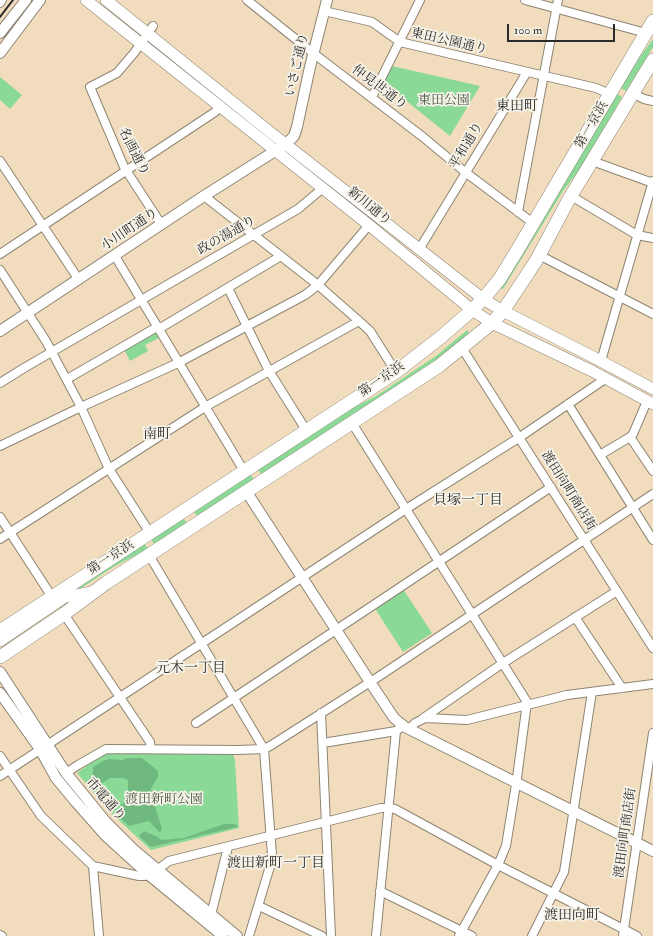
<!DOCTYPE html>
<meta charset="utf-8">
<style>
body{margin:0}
#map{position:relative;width:653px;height:936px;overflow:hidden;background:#f1ddbd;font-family:"IM FELL Double Pica",serif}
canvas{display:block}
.scale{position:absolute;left:507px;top:24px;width:108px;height:18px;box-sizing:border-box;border:2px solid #2b2b2b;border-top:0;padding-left:5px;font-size:12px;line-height:14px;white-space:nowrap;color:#2b2b2b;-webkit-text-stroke:3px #f7f3e8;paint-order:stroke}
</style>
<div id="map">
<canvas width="653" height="936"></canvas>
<div class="scale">100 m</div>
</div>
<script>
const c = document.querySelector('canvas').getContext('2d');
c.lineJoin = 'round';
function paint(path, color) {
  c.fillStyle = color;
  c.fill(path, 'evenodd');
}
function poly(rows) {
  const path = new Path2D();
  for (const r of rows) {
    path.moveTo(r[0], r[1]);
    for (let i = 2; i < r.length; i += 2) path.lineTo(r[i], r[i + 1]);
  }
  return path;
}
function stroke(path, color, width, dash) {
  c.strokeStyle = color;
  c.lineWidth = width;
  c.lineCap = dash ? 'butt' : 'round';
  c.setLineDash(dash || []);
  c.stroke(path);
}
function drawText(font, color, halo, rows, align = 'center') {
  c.font = font + ' "IM FELL Double Pica","Noto Serif JP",serif';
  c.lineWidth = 3.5;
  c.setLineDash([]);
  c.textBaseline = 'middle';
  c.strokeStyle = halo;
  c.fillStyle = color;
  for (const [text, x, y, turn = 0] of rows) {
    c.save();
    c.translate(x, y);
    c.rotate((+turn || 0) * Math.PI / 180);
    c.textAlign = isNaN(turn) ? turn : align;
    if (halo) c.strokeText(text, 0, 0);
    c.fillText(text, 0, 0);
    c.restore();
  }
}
const green = poly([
 [653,39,653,47,626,91,621,88,634,65],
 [392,66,480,86,450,136,384,83],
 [0,77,22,95,10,109,0,100],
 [617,94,622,97,582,166,563,191,503,289,500,288],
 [157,330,161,337,145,345,148,351,130,361,124,349],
 [467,330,469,333,448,351,427,366,261,474,257,469,343,413,376,396,436,356],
 [250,474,254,479,197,516,193,511],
 [183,518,187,523,154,544,151,539],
 [144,543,148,549,115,566,0,641,0,638],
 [403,589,432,633,403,652,374,607],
 [104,753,233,754,235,761,239,828,151,850,111,813,77,773]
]);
const forest = poly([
 [126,758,142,758,158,771,158,777,151,788,150,794,146,795,128,793,128,780,123,778,110,778,97,786,95,784,93,778,93,767,103,761,109,759,123,760],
 [128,800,148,800,155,806,162,829,161,831,159,832,149,821,129,826,119,817,121,805],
 [224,824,233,824,237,825,237,827,151,847,139,836,144,831,158,837,161,840,184,838]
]);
const minor = poly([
 [247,0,313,53,423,137,465,172,533,223],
 [525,0,646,33],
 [0,3,2,0],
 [324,11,372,22,400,42,596,88,610,94],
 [153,26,134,53,117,73,90,87,124,167,161,224],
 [632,93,644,99,653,101],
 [372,97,420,0],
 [0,161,79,280],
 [592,161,653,183],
 [204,196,318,285,359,321,370,331,396,372],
 [571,196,637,235,653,238],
 [518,212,558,0],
 [420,248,527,72],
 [0,254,215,112,220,105],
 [539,255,653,314],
 [115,256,244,471],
 [0,270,46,341,81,407,109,469,150,533],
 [228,288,269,371,306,430],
 [462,348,653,648],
 [601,361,653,181],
 [67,379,157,327,162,327,281,256],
 [0,383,24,368,298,209,323,188],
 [568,404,653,540],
 [352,423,527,702,517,778,506,846,498,865,459,936],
 [630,437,653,471],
 [0,446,81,407,178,363,305,295,318,285,369,225],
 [600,455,630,437,633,434,647,401],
 [0,517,52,597],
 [0,539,205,407,359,321],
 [149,555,264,749,272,855,271,863,249,936],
 [64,614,150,742,151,749],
 [575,617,622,688],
 [321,713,331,936],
 [422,719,503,663,617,591],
 [196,723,551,487],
 [409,729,415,723,425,718,467,720,567,695,653,684],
 [323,743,396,731,400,728],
 [0,756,41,816,93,866,99,936],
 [66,773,78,765,106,749,237,750,264,749,270,746,375,679,653,494],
 [0,776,406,509,520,437,605,379],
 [93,866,139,876,145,876,157,870,169,861,381,808,388,808,395,809,498,865,637,936],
 [380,891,472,936],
 [259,906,322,936],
 [211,915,228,847],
 [0,935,2,936],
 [376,936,396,731],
 [532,936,564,872,592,692],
 [623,936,653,733]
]);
const tertiary = poly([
 [0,33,26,0],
 [0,53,40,0],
 [0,331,204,196,286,144,294,136,297,127,310,67,327,0],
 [246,491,370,682,394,718,400,723,405,727,653,851],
 [0,672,66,773,105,821,133,849,237,936],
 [0,693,40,749,56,778,75,801,105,835,149,875,223,936]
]);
const secondary = poly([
 [86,0,369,225,472,310,492,323,592,371,653,404],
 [106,0,270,132,483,299,503,311,595,358,653,389],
 [0,641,65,597,92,592]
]);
const trunk = poly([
 [0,631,396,372,441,337,472,310,483,299,499,280,518,249,653,21],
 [0,657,64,614,106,583,439,366,492,323,503,311,536,261,569,199,653,60]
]);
const rail = poly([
 [0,17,13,0]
]);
const streetNames = [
 ["東田公園通り",449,42,13],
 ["いさご通り",298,65,-77],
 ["仲見世通り",379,88,37],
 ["第一京浜",592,125,-60],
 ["平和通り",467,146,-59],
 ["名画通り",133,152,63],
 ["新川通り",369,207,39],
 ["小川町通り",130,230,-34],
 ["政の湯通り",227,236,-30],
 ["第一京浜",382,380,-34],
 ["渡田向町商店街",568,491,58],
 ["第一京浜",111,558,-33],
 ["市電通り",105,800,49],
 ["渡田向町商店街",626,833,-82]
];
const parkNames = [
 ["東田公園",444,101],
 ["渡田新町公園",164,800]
];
const neighbourhoodNames = [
 ["東田町",517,107],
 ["南町",157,435],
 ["貝塚一丁目",468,501],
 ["元木一丁目",191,669],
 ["渡田新町一丁目",276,864],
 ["渡田向町",572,916]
];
paint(green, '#8ad997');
paint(forest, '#6fb980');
stroke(minor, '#8e8474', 10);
stroke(tertiary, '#8e8474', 12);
stroke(secondary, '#8e8474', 12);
stroke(trunk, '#8e8474', 14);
stroke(minor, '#fff', 8);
stroke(tertiary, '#fff', 10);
stroke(secondary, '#fff', 11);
stroke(trunk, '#fff', 13);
stroke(rail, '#2b2b2b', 2);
drawText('13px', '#2b2b2b', '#f7f3e8', streetNames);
drawText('13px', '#435646', '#f7f3e8', parkNames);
drawText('14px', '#2b2b2b', '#f7f3e8', neighbourhoodNames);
</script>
